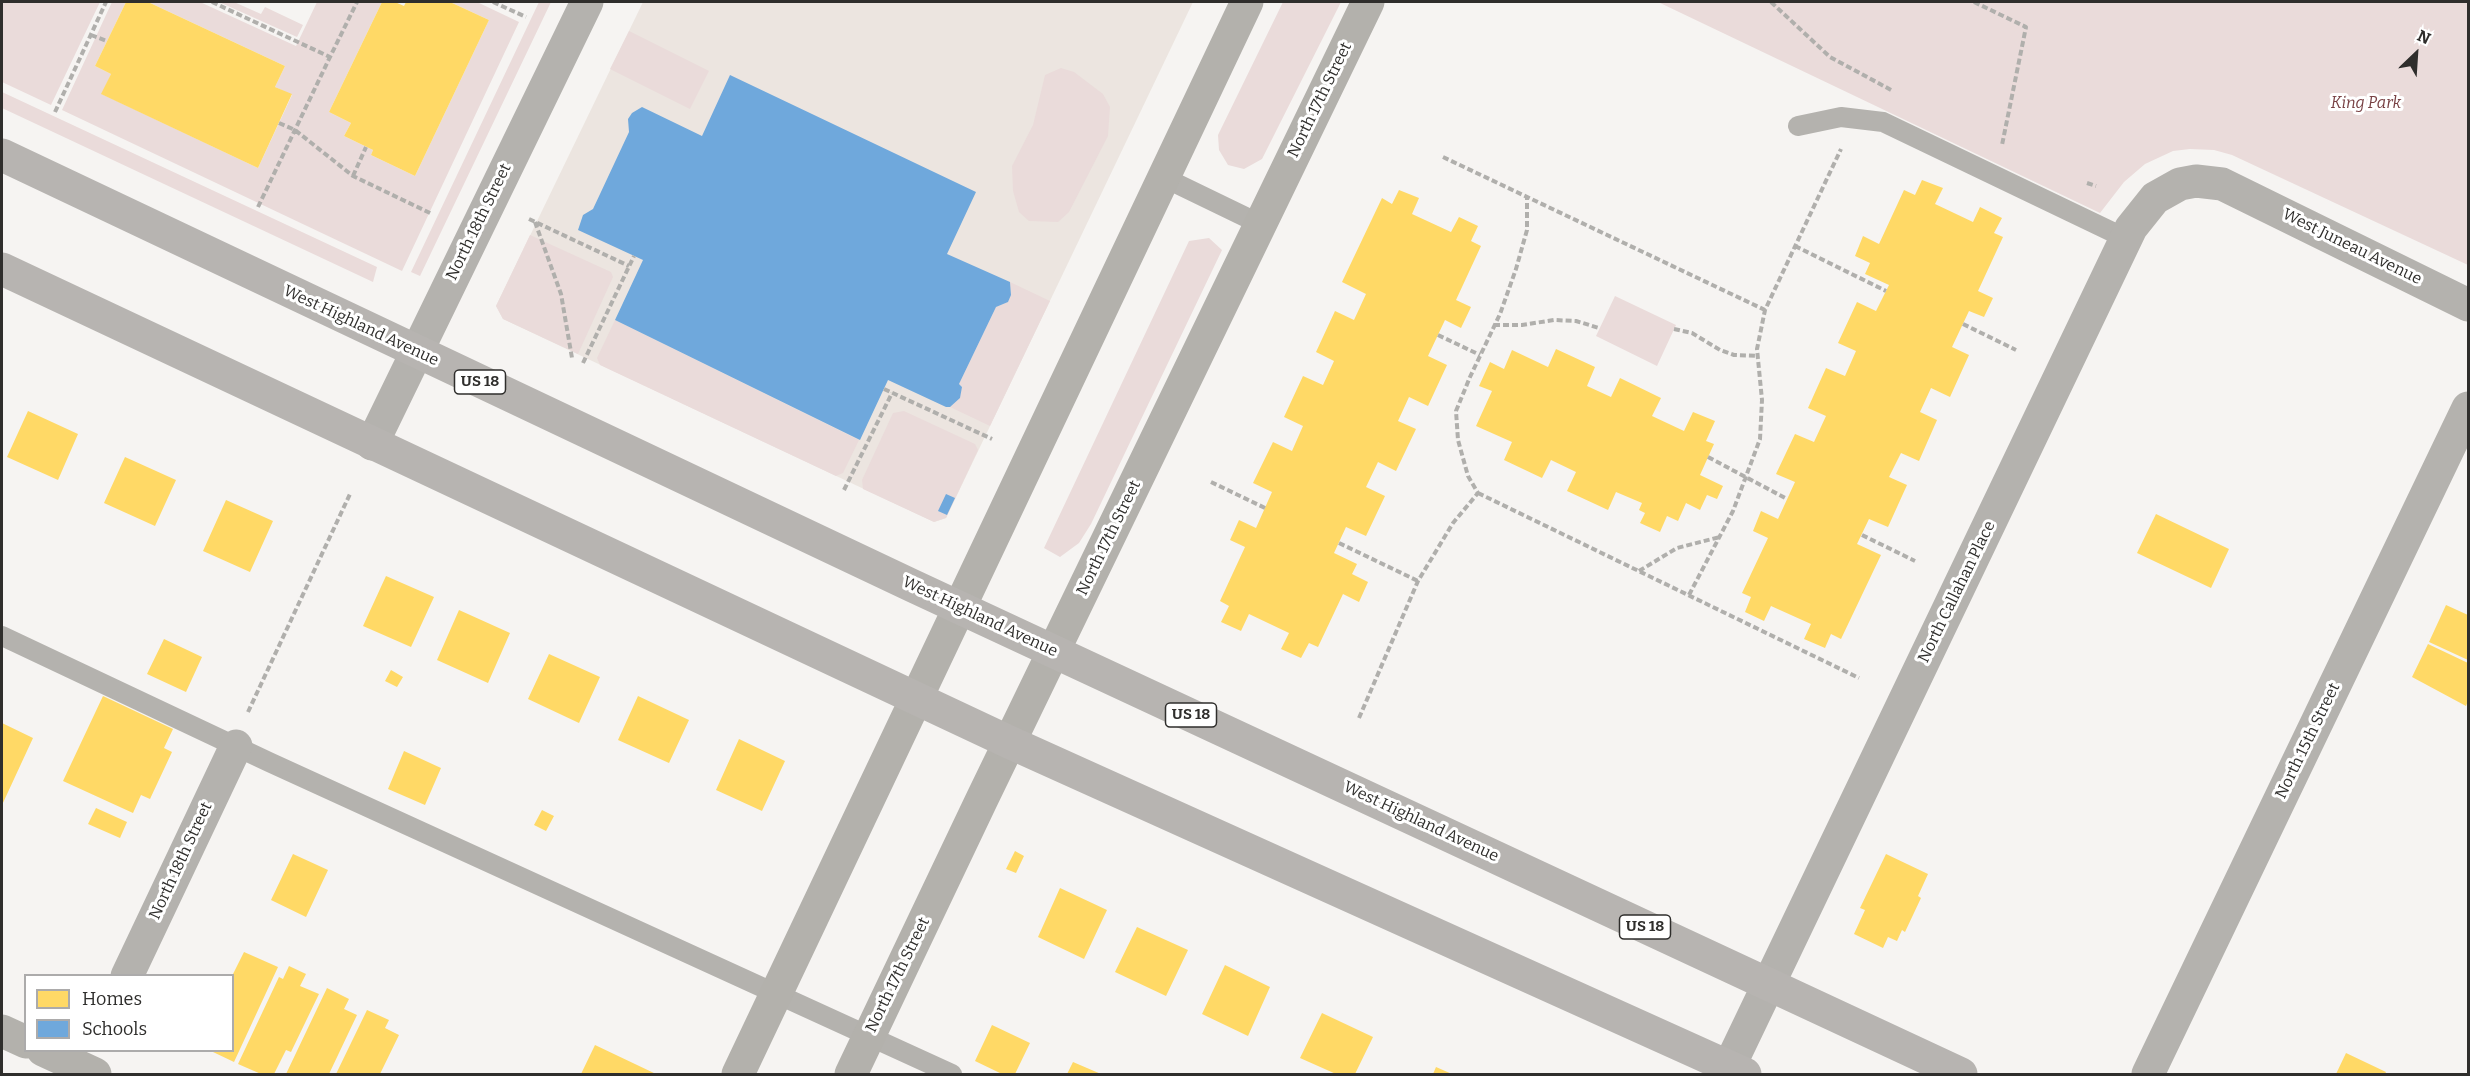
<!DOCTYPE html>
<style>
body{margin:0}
#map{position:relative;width:2470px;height:1076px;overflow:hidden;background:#f6f4f2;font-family:Bitter,serif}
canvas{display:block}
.frame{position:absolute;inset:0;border:3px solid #2f2e2c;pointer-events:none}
.legend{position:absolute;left:24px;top:974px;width:210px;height:78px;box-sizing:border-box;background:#fff;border:2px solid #acabab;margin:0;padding:8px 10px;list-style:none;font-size:18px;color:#2f2e2c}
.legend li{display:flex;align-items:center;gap:12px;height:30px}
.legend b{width:30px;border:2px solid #acabab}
.north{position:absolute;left:2386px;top:24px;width:60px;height:60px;-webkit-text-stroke:4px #fff;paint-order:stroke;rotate:25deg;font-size:16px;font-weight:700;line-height:24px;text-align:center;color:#2f2e2c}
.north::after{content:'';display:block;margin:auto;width:21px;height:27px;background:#2f2e2c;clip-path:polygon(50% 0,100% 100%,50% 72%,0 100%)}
</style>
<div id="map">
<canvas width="2470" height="1076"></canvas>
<div class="frame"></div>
<ul class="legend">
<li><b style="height:16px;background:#ffd966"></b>Homes</li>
<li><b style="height:16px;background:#6fa8dc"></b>Schools</li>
</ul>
<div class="north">N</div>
</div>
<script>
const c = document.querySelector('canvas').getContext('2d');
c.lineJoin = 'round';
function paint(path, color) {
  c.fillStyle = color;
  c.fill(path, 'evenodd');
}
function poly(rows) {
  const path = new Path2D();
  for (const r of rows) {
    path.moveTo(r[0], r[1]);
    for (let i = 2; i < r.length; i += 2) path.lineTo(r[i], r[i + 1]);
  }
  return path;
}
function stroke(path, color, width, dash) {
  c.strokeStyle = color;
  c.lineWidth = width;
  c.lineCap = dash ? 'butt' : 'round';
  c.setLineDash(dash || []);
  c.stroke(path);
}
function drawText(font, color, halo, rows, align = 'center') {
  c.font = font + ' Bitter,serif';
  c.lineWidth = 6;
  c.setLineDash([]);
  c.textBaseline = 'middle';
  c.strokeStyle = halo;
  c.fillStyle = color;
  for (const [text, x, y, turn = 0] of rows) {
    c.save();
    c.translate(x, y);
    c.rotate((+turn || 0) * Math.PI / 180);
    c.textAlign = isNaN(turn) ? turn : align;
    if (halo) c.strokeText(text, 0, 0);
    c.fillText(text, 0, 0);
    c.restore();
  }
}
const built = poly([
 [643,2,1193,2,946,518,934,522,503,319,496,306]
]);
const green = poly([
 [2,2,100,2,51,105,2,82],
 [112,2,126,2,95,66,111,74,102,94,258,168,292,95,275,87,285,66,148,2,200,2,296,46,317,2,382,2,329,112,351,123,344,136,373,150,371,155,415,176,489,20,450,2,477,2,519,22,402,271,62,110],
 [219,2,234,2,261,14,265,7,303,25,297,37],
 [539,2,551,2,420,276,411,272],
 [1283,2,1341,2,1262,159,1244,169,1228,165,1219,150,1218,135],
 [1658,2,2468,2,2468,265,2232,155,2214,150,2190,149,2173,151,2145,164,2124,182,2100,213],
 [629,31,709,71,690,109,610,69],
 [1061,68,1074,72,1103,94,1110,107,1108,136,1069,212,1058,222,1029,221,1019,212,1013,191,1012,166,1033,125,1045,75],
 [2,92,377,267,373,282,2,108],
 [530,235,611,272,613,277,578,354,503,319,496,306],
 [1209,238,1222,250,1091,524,1079,543,1060,557,1044,548,1189,241],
 [1010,282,1050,301,990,426,950,407,960,398,962,387,959,384,996,307,1008,302,1011,294],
 [1615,296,1676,325,1657,366,1596,336],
 [615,320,859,440,843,473,836,476,600,365,597,358],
 [904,411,975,444,978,450,946,518,934,522,863,489,862,480,893,413]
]);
const homes = poly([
 [126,2,148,2,285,66,275,87,292,94,258,168,101,94,111,74,95,66],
 [382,2,395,2,404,6,406,2,450,2,489,20,415,176,371,155,373,150,344,136,351,123,329,112],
 [1922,180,1943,188,1935,204,1973,222,1980,207,2002,218,1994,233,2003,237,1978,291,1993,298,1984,317,1969,311,1952,347,1969,355,1950,397,1931,388,1920,412,1937,420,1919,461,1901,453,1889,477,1907,485,1888,527,1869,519,1857,544,1881,555,1841,639,1831,634,1825,648,1804,639,1811,624,1771,606,1764,621,1745,612,1751,597,1742,593,1768,538,1753,531,1761,511,1778,519,1795,482,1776,474,1795,434,1814,442,1826,416,1808,408,1826,368,1845,376,1856,351,1838,343,1857,302,1876,311,1889,285,1865,274,1870,263,1855,256,1863,236,1879,244,1904,190,1915,195],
 [1399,190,1419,198,1412,214,1451,232,1459,217,1478,226,1471,241,1481,246,1456,300,1471,307,1461,328,1445,320,1428,356,1447,365,1428,406,1409,397,1398,421,1416,429,1396,471,1378,462,1366,487,1385,496,1366,536,1346,527,1334,553,1357,564,1352,574,1368,582,1359,602,1343,594,1318,647,1309,643,1301,658,1281,649,1289,633,1249,614,1241,631,1221,622,1229,606,1220,601,1245,547,1230,540,1239,520,1256,528,1272,492,1253,483,1273,442,1292,451,1303,426,1284,417,1303,376,1323,385,1334,361,1316,352,1335,311,1354,320,1366,294,1342,282,1382,198,1392,204],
 [1556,349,1595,367,1587,386,1611,397,1620,378,1661,398,1652,416,1684,431,1693,412,1715,421,1706,441,1714,444,1700,475,1723,486,1717,499,1707,495,1700,510,1686,503,1678,521,1667,516,1660,532,1640,523,1645,513,1639,510,1642,503,1616,492,1608,510,1567,491,1576,472,1551,460,1542,478,1504,460,1512,442,1476,426,1492,391,1479,386,1490,362,1504,369,1512,350,1548,367],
 [28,411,78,434,58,480,7,457],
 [125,457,176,480,155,526,104,503],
 [226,500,273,521,250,572,203,551],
 [2156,514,2229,549,2211,588,2137,553],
 [386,576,434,597,411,647,363,626],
 [2446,605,2468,615,2468,660,2429,642],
 [459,610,510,633,488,683,437,660],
 [164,639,202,657,186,692,147,674],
 [2428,644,2468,663,2468,701,2466,706,2412,677],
 [549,654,600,677,579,723,528,699],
 [391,670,403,677,397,687,385,681],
 [103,696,173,729,164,748,172,752,150,799,141,795,133,813,63,781],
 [638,696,689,720,669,763,618,740],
 [2,723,33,738,2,805],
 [739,739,785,761,762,811,716,790],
 [404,751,441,768,425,805,388,789],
 [96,808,127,822,120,838,88,824],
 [542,810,554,816,546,831,534,825],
 [1015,851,1024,856,1016,873,1006,869],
 [293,854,328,870,306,917,271,900],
 [1886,854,1928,874,1918,896,1921,898,1905,932,1902,930,1897,941,1888,937,1883,948,1854,934,1865,910,1860,908],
 [1060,888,1107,910,1084,959,1038,937],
 [1137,927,1188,950,1166,996,1115,972],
 [244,952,278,967,234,1062,213,1052,232,1050,232,976],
 [1225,965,1270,987,1248,1036,1202,1014],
 [289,966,306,974,300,986,319,994,291,1052,286,1050,274,1074,261,1074,238,1064,279,977,283,979],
 [327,988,349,999,344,1009,357,1015,329,1074,286,1074],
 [367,1010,389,1020,385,1028,399,1035,380,1074,336,1074],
 [1322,1013,1373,1037,1355,1074,1336,1074,1300,1058],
 [992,1025,1030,1043,1015,1074,1002,1074,975,1061],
 [595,1045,656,1074,581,1074],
 [2346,1053,2386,1072,2385,1074,2336,1074],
 [1073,1062,1101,1074,1067,1074],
 [1436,1067,1452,1074,1433,1074]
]);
const schools = poly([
 [730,75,976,192,947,254,1010,282,1011,295,1008,302,996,307,959,384,962,387,960,398,950,407,946,407,888,380,860,440,615,320,643,260,578,230,583,215,593,209,629,132,628,119,632,113,642,107,702,136],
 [946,494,955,498,947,515,938,511]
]);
const path = poly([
 [212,2,330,57,357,2],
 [493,2,526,17],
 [1771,2,1830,57,1893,91],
 [1974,2,2026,27,2002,145],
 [91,35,107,41],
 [55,112,106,2],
 [279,123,295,130,353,176,432,214],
 [1443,157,1765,310],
 [353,176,366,147],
 [2087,183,2096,186],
 [258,207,330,57],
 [529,219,629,266],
 [535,222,561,294,572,358],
 [1795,246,1886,291],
 [1963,324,2016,350],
 [1494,325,1522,325,1554,320,1576,321,1599,328],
 [1674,329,1692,333,1720,350,1734,355,1758,356],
 [1438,335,1480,355],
 [583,363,634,256],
 [884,389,992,439],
 [1708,457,1787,499],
 [1211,482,1265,508],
 [844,490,892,393],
 [1478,493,1859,678],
 [1862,535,1915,561],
 [1339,543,1418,581],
 [1639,571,1677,548,1720,537],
 [1689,595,1733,511,1760,439,1762,400,1757,349,1765,310,1841,149],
 [248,712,350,494],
 [1359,718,1418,581,1453,523,1478,493,1468,476,1458,440,1456,411,1470,377,1500,314,1516,269,1527,230,1527,198]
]);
const lane = poly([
 [1798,126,1841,117,1883,122,2127,239],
 [1165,178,1260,224],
 [2,636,269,762,952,1074]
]);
const street = poly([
 [372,444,587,2],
 [127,976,236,746],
 [1729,1067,2131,228,2155,198,2180,184,2196,181,2222,184,2468,305],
 [2148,1074,2468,408]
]);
const secondary = poly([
 [2,1031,26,1042],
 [43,1050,95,1074],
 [738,1074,1247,2],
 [851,1074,982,799,1368,2]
]);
const primary = poly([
 [2,155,913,586,1961,1074],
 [2,269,1009,742,1745,1074]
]);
const shields = [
 [480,382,51],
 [1191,715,51],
 [1645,927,51]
];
const shieldNames = [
 ["US 18",480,382],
 ["US 18",1191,715],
 ["US 18",1645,927]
];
const streetNames = [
 ["North 17th Street",1320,100,-64],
 ["North 18th Street",479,222,-64],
 ["West Juneau Avenue",2352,247,26],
 ["West Highland Avenue",361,326,25],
 ["North 17th Street",1109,538,-64],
 ["North Callahan Place",1957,592,-64],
 ["West Highland Avenue",980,617,25],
 ["North 15th Street",2308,741,-64],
 ["West Highland Avenue",1421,822,25],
 ["North 18th Street",181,861,-65],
 ["North 17th Street",898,975,-64]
];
const parkNames = [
 ["King Park",2366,104]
];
paint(built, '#ece5e0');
paint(green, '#eadbda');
paint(homes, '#ffd966');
paint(schools, '#6fa8dc');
stroke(path, '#b0afac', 4, [6, 3]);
stroke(lane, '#b4b2ae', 20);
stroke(street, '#b4b2ae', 33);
stroke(secondary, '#b3b1ac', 33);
stroke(primary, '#b7b4b1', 33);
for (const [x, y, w] of shields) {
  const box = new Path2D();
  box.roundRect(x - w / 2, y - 12, w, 24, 4.5);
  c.fillStyle = '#fff';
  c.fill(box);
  stroke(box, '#2f2e2c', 1.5);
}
drawText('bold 15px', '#2f2e2c', null, shieldNames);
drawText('16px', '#2f2e2c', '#fff', streetNames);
drawText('italic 16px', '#784144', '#fff', parkNames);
</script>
